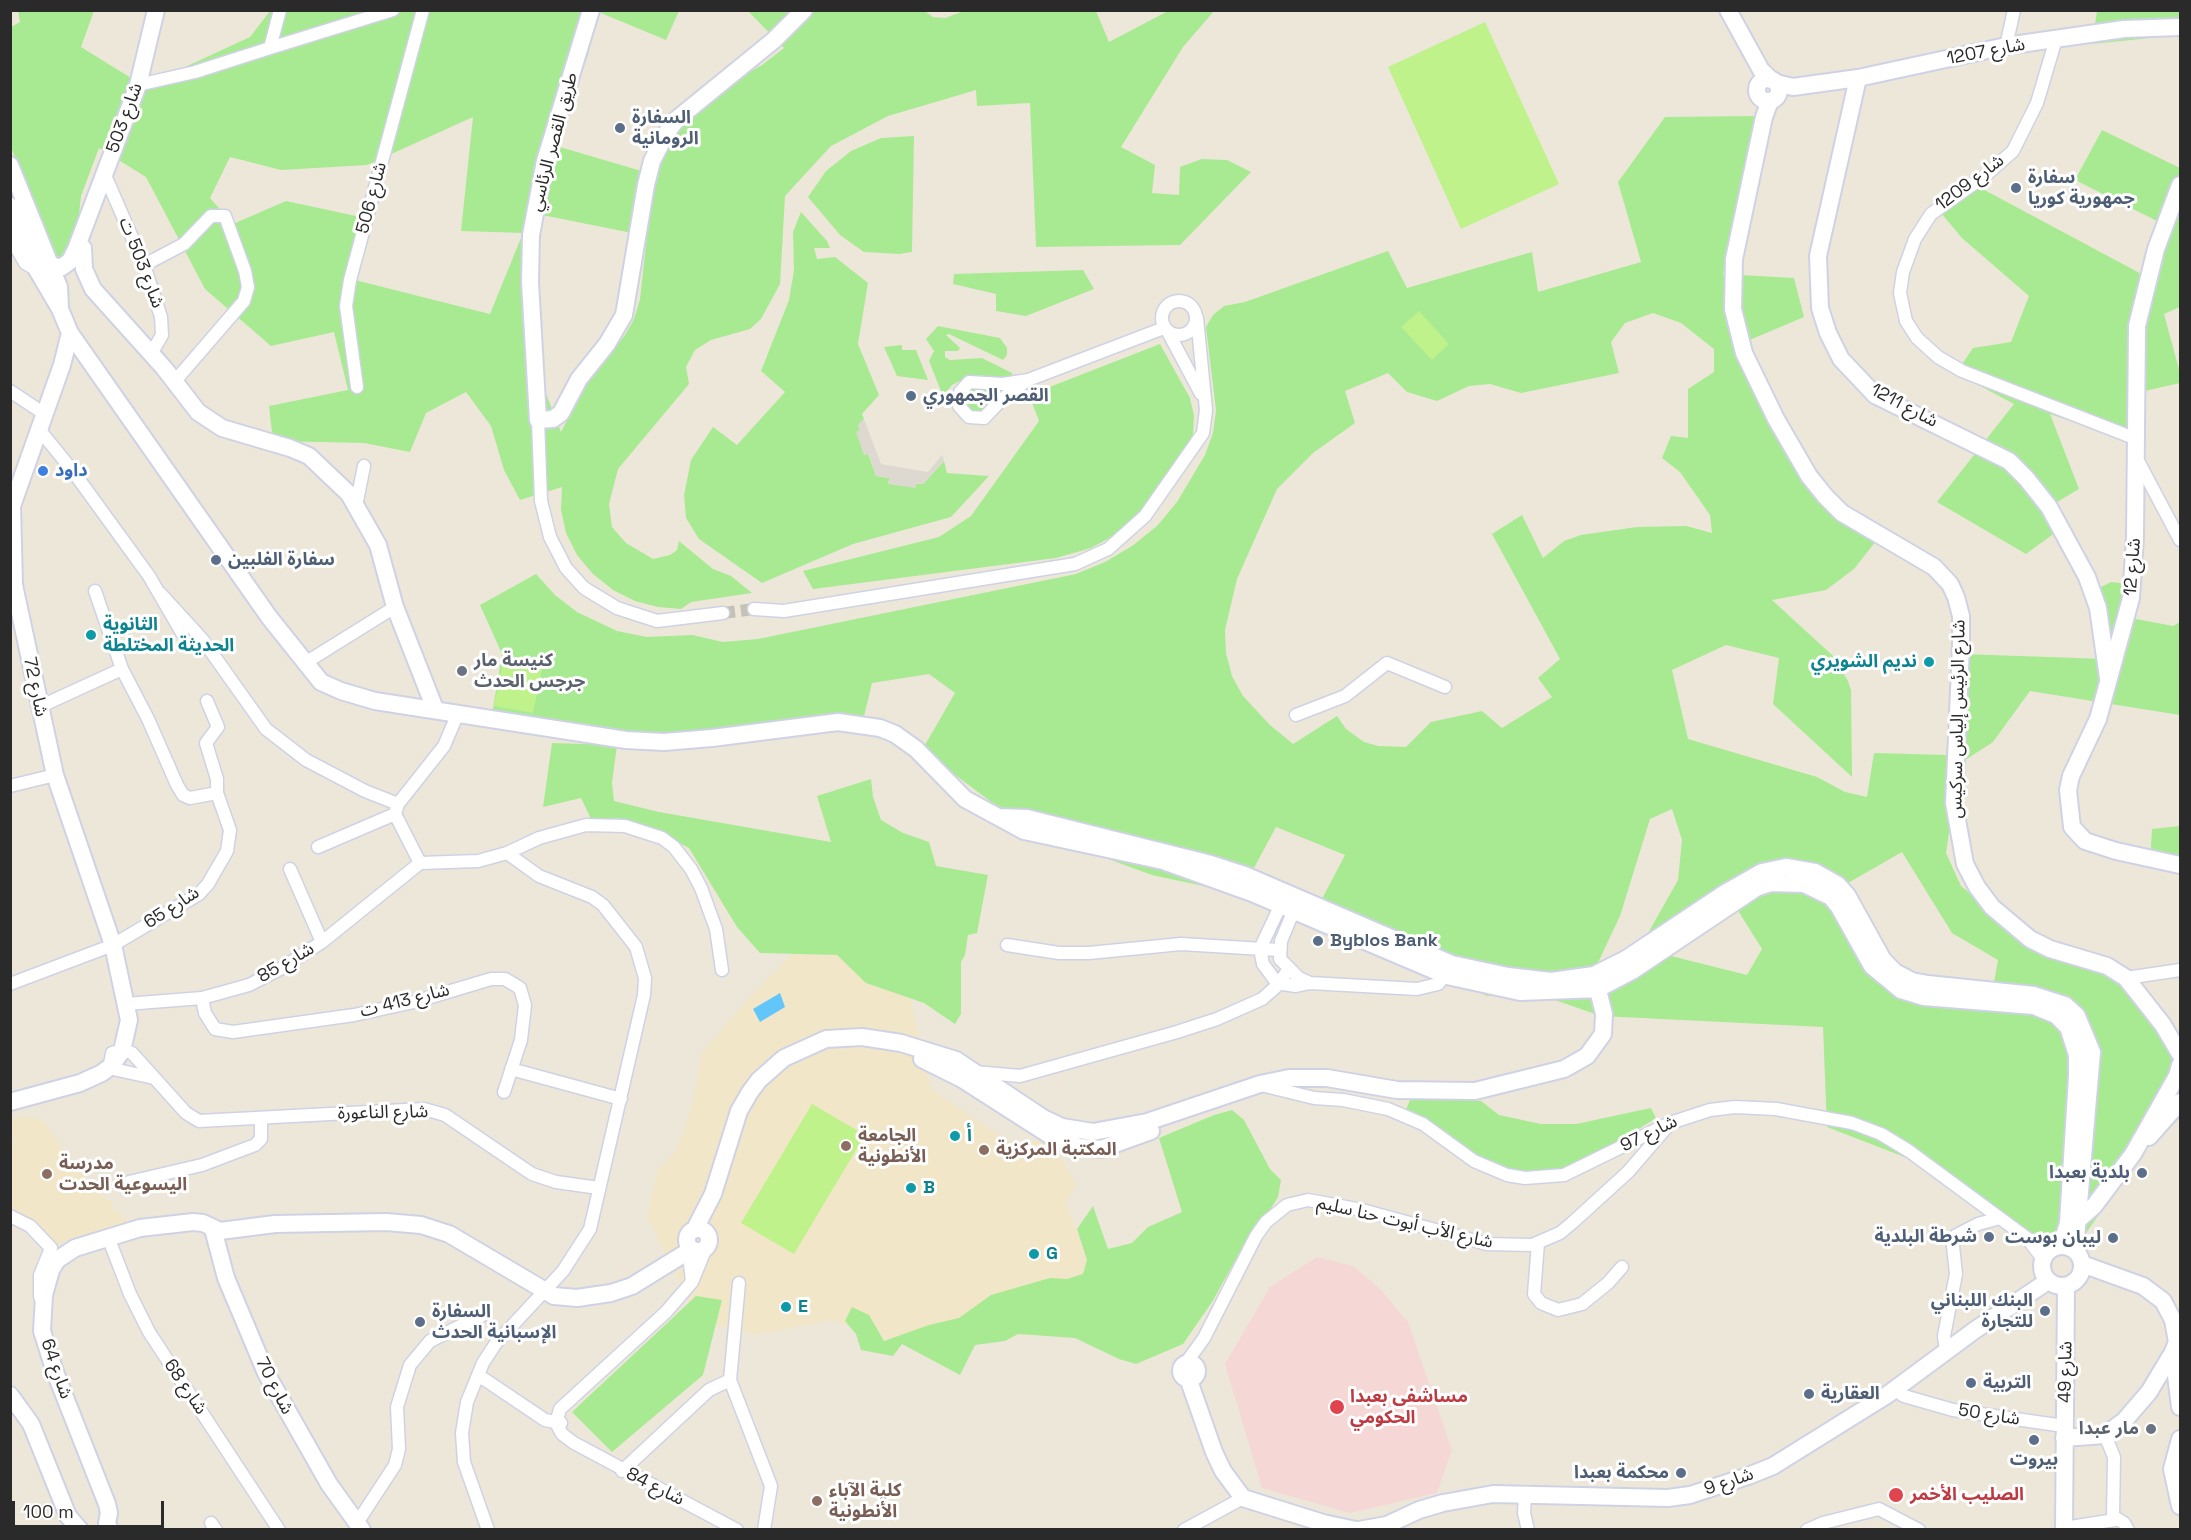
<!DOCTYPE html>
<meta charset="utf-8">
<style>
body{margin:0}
#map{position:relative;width:2191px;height:1540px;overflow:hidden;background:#ede7da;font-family:"Space Grotesk",sans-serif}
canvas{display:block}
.frame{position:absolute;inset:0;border:12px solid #2a2a2a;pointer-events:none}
.scale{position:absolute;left:12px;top:1501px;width:152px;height:27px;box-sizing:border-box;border:3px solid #2a2a2a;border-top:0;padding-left:8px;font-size:18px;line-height:21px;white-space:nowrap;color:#2a2a2a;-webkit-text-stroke:4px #fff;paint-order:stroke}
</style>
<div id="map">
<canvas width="2191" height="1540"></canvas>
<div class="frame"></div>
<div class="scale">100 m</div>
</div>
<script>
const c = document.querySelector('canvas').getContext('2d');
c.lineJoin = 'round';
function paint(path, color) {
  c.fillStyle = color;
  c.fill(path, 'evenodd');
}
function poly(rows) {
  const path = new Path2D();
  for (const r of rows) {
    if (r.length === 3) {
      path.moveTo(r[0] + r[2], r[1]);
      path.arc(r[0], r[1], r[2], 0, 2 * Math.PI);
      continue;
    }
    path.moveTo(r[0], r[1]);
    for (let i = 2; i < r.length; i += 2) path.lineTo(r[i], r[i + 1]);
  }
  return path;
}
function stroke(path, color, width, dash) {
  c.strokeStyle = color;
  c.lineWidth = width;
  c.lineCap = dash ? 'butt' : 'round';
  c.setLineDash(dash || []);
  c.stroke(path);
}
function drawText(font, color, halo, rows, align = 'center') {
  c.font = font + ' "Space Grotesk","Noto Sans Arabic",sans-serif';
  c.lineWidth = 6;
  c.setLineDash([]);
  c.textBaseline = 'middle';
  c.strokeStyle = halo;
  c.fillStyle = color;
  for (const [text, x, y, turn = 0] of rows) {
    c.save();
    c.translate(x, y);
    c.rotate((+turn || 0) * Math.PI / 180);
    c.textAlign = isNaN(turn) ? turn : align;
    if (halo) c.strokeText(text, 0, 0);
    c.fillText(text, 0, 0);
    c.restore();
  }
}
const education = poly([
 [801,945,858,958,906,978,931,1089,1022,1151,1039,1136,1052,1140,1076,1185,1066,1203,1098,1285,888,1340,833,1320,755,1335,698,1320,647,1217,658,1169,676,1151,693,1102,701,1054,745,1002],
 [27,1116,45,1122,72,1163,94,1186,95,1191,113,1203,112,1208,134,1225,62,1242,52,1247,11,1209,10,1147,15,1142,11,1134,11,1119]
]);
const medical = poly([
 [1317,1257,1353,1266,1380,1289,1408,1322,1452,1450,1437,1493,1350,1513,1262,1488,1225,1364,1270,1287]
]);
const green = poly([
 [923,10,933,17,945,18,964,11,1096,11,1109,42,1168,11,1215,10,1183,47,1121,147,1155,165,1152,193,1179,195,1180,167,1202,159,1227,160,1251,172,1180,245,1036,247,1030,103,977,106,976,90,888,116,831,146,785,196,780,284,761,319,750,329,711,340,695,350,686,367,689,384,618,469,609,504,612,527,626,543,653,559,670,555,677,550,679,541,713,569,731,576,752,593,691,602,681,609,658,607,635,601,613,590,593,574,577,555,566,533,561,510,562,487,520,500,504,470,491,426,466,392,426,413,410,452,364,443,273,441,269,406,348,390,334,332,271,346,205,289,146,177,99,148,81,196,77,233,61,262,55,258,11,147,11,27,20,22,18,11,94,11,81,47,144,86,250,37,270,11,679,11,666,40,596,11,588,55,553,145,655,175,677,129,730,83,762,65,784,48,748,11],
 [473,117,461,231,523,233,490,314,351,279,370,219,286,201,233,224,210,198,230,157,281,170,367,165],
 [532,213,647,236,640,299,634,319,625,335,584,388,561,432,540,378],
 [2097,11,2180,11,2180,35,2092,44],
 [1759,116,1723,274,1794,278,1804,317,1740,344,1780,440,1796,470,1876,541,1854,569,1826,590,1772,600,1832,655,1848,681,1851,690,1852,777,1773,704,1779,658,1726,645,1672,670,1688,739,1817,777,1845,792,1867,797,1874,753,1946,755,1962,654,2106,659,2085,595,2111,582,2137,585,2131,618,2173,626,2180,622,2180,715,2030,691,1993,742,1959,764,1946,853,1961,886,2002,920,2140,988,2180,1046,2180,1118,2148,1144,2077,1246,2041,1252,1907,1158,1827,1127,1823,1027,1601,1016,1546,997,1487,996,1312,918,1345,855,1276,827,1240,894,1152,875,1067,844,990,801,922,750,955,693,929,674,872,683,860,733,821,731,775,739,732,741,491,721,502,654,480,605,536,574,555,595,577,612,617,631,647,637,692,635,723,642,758,639,1076,574,1105,562,1132,546,1157,526,1177,502,1205,455,1213,433,1216,410,1206,327,1213,315,1224,306,1245,302,1388,251,1407,288,1532,252,1538,292,1641,262,1618,182,1665,117],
 [1653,313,1681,323,1714,349,1714,372,1688,389,1688,438,1671,436,1662,458,1680,472,1710,515,1712,533,1686,526,1637,527,1581,535,1564,541,1543,558,1522,515,1492,534,1560,659,1538,678,1552,697,1502,728,1482,711,1431,722,1406,747,1378,746,1364,742,1346,729,1337,716,1293,744,1270,725,1243,696,1232,676,1226,653,1225,630,1237,579,1277,489,1313,453,1355,423,1345,391,1388,373,1407,392,1437,401,1469,386,1490,384,1521,393,1619,373,1611,342,1625,323],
 [1672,809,1682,840,1678,880,1647,935,1727,893,1762,949,1747,975,1643,949,1595,969,1620,916,1650,819],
 [1902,852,1952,933,1998,960,1991,998,1889,966,1848,883],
 [2102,130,2180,168,2180,307,2164,314,2180,373,2180,383,2127,395,2132,442,2050,414,2079,489,2047,508,2056,532,2026,554,1937,502,2014,404,1956,373,1973,348,2011,342,2029,296,1962,238,1941,213,1977,186,2147,277,2161,223,2075,180],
 [914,136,912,252,899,254,864,252,840,235,808,197,826,171,851,151,881,138],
 [801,212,827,241,830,248,814,248,817,259,835,257,868,283,858,344,879,395,862,414,864,419,858,425,876,476,890,478,888,483,923,484,944,461,947,473,989,476,951,517,853,544,762,583,699,539,686,518,684,495,691,460,713,427,737,445,785,392,761,371,789,300,794,270,793,232],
 [1083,270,1094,289,1026,316,996,311,996,294,953,284,954,274],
 [938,326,1000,338,1007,348,1007,355,1003,360,949,334,946,335,960,348,958,351,945,351,945,357,950,360,982,358,1012,373,1013,377,991,379,981,375,969,376,952,385,943,396,929,361,934,351,926,339],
 [1160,344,1190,398,1194,416,1193,434,1190,443,1142,510,1113,536,1091,548,1056,558,813,589,803,571,939,537,971,516,1039,421,1029,395],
 [902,345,902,350,916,350,928,380,897,376,884,347],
 [978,399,14],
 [552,743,617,745,612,783,614,801,659,812,831,842,817,796,871,779,873,797,881,820,903,833,929,842,936,866,988,875,977,933,968,935,965,955,961,962,961,1014,955,1024,924,1003,866,983,837,955,760,953,737,927,689,848,649,827,627,823,617,818,592,821,581,798,543,807],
 [2180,826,2180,873,2150,864,2152,829],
 [1412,1096,1481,1101,1499,1115,1541,1124,1576,1124,1651,1108,1656,1118,1610,1147,1560,1171,1530,1173,1510,1171,1486,1161,1440,1128,1406,1109],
 [1232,1110,1244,1120,1270,1169,1281,1180,1278,1197,1268,1213,1256,1223,1212,1302,1183,1344,1136,1364,1119,1359,1075,1338,1018,1334,1005,1341,975,1345,960,1375,902,1344,893,1356,861,1350,856,1334,845,1321,852,1307,869,1315,884,1341,929,1325,959,1318,991,1295,1050,1278,1067,1279,1083,1274,1087,1260,1077,1229,1093,1206,1108,1249,1132,1243,1148,1227,1182,1212,1159,1138,1214,1115],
 [696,1296,722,1300,703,1375,612,1452,572,1412]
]);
const pitch = poly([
 [1485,22,1559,184,1461,229,1388,67],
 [1419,311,1449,344,1432,360,1401,327],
 [503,661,542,669,533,713,494,706],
 [812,1104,865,1135,794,1254,741,1223]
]);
const plaza = poly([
 [864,419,881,464,928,472,942,455,944,461,923,484,916,483,916,488,888,484,890,478,876,476,869,454,864,455,856,432,860,430,858,425]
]);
const water = poly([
 [780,993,785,1007,760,1022,753,1009]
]);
const streetTunnel = poly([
 [723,613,754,609]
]);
const street = poly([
 [2056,39,2037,103,2013,151,1986,175,1931,214,1915,239,1903,272,1900,293,1906,321,1917,338,1938,357,1962,371,2134,438],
 [2006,46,2014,10],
 [270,48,393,10],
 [138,85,195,72,270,48,280,10],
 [104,173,144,265,161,317,162,335,151,354],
 [10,237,25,263,37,270],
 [144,265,184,244,211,216,225,216,245,271,248,287,244,301,175,381],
 [1179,318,17],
 [1168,332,1201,394],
 [1028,380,1003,398,984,418,969,417,959,406,960,392,969,382,1003,384,1028,380],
 [1028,380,1164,328],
 [357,387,346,306,350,280,423,10],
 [10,391,43,413],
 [538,420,541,501,550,537,566,568,584,588,617,608,657,621,723,613],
 [38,428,72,470,149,576,182,633],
 [2136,457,2180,540],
 [356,506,364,466],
 [95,591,122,669,148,719,177,785,183,795,190,798,217,793],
 [160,593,202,639,266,729,306,760,365,791,398,804],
 [754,609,784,611,1075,564,1108,549,1145,516,1203,433,1206,410,1197,318],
 [305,663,395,607],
 [39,707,122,669],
 [1296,715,1345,696,1387,663,1445,687],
 [10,786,55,775],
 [318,847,395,814],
 [507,853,539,838,586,825,625,826,662,838,674,847,691,869,701,888,716,929,722,970],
 [420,863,478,861,507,853,539,876,592,897,603,905,636,947,645,978,644,995,590,1229,563,1271,496,1343,483,1363,467,1402,462,1433,464,1462,488,1530],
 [420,863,395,814,398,804,444,746,458,713],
 [290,869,322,942],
 [1283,900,1260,949,1263,964,1277,983,1296,986,1310,983],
 [1296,905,1281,941,1280,959,1299,978,1310,983,1417,989,1438,984,1449,970],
 [1007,945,1059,953,1089,953,1181,944,1279,950],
 [2126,978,2180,970],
 [10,984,113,945,199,894,208,884,227,851,230,830,217,793,217,779,206,743,218,727,207,701],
 [202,998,205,1013,215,1029,233,1032,354,1015,414,1002,491,979,505,979,520,988,525,1005,521,1040,504,1092],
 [126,1004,202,998,249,985,282,968,322,942,420,863],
 [511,1069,621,1099],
 [975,1072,1020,1076,1177,1032,1217,1019,1262,999,1278,985,1288,970],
 [154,1078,113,1069,110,1064,112,1053,123,1050,132,1053,186,1113,199,1121,424,1109,445,1115,532,1174,556,1182,599,1188],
 [1261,1085,1314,1098,1343,1100,1388,1109,1423,1124,1474,1161,1507,1175,1525,1178,1564,1175,1670,1123,1710,1110,1735,1107,1776,1109,1852,1123,1881,1134,1909,1151,2027,1238,2043,1259],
 [129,1182,202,1165,255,1145,261,1139,261,1118],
 [10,1216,30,1226,51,1248,40,1275,40,1297],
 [108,1237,130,1294,149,1332,279,1530],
 [2028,1239,2052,1249],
 [1538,1243,1534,1294,1541,1303,1558,1310,1582,1304,1608,1283,1622,1267],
 [706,1248,692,1282,666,1312,560,1409,556,1423,562,1434,574,1443,737,1530],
 [692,1282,690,1264,693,1250],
 [739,1283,730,1380,771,1486,764,1530],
 [1946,1352,1944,1336,1956,1274,1953,1246,1955,1236,1978,1224,2000,1218],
 [1186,1363,1204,1338,1256,1236,1266,1222,1287,1205,1308,1200,1362,1210,1487,1244,1532,1245,1560,1233,1572,1223,1628,1172,1666,1128],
 [478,1375,545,1420,561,1423],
 [1895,1390,1904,1396,1953,1410,2064,1426],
 [2105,1435,2114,1457,2113,1516,2124,1523,2128,1530],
 [622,1471,709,1390,730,1380],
 [1525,1495,1524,1513,1528,1530],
 [211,1523,216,1530],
 [357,1523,395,1465,399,1449,397,1407,410,1365,430,1341,481,1316],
 [2064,1528,2115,1520],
 [1184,1530,1243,1498],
 [1807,1530,1823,1523,1879,1509,1919,1530]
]);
const secondary = poly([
 [591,10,545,161,531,235,530,282,538,420,553,419,561,413,579,379,607,344,624,315,646,185,652,161,667,132,677,119,774,40,804,10],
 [1728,10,1761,70,1771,80],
 [1858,78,1818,256,1820,308,1828,333,1841,359,1875,395,2009,461,2026,478,2049,507,2087,577,2098,608,2108,678],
 [1768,90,11],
 [1776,83,1793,87,1858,78,2006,46,2124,29,2180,27],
 [1770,101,1764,117,1734,259,1733,309,1744,353,1776,419,1809,476,1825,496,1842,513,1934,567,1950,584,1956,597,1961,616,1961,646,1954,803,1965,864,1977,887,1992,907,2030,939,2050,949,2107,966,2126,978,2163,1025,2180,1054],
 [10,165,59,287,60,308],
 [2180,185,2156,249,2137,326,2135,537,2131,598,2098,719,2071,776,2068,790,2072,827,2085,841,2116,851,2180,865],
 [10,206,37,270,60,309,70,333,269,617,321,682,341,691,375,701,626,740,664,742,712,738,838,722,880,728,895,734,916,749,965,799,1024,831,1163,861,1252,893,1447,976,1520,992,1598,989,1632,971,1756,888,1771,883,1804,884,1831,897,1839,907,1872,966,1901,990,1924,997,2034,1006,2056,1015,2068,1027,2077,1055,2077,1076,2068,1223,2061,1246],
 [83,248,84,269,93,289,164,368,198,412,222,428,290,448,309,456,349,494,378,545,395,607,435,709],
 [49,263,56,267,62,267,70,261,76,249,138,85,156,10],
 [999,817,1027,818,1211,864,1245,875,1452,964,1508,976,1551,981,1594,975,1626,959,1725,893,1762,872,1786,867,1815,872,1838,885,1847,895,1883,960,1895,972,1912,981,1928,984,2034,995,2065,1005,2077,1016,2092,1052,2075,1250],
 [922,1059,962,1079,1051,1136,1079,1147,1101,1149,1151,1131],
 [10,1102,80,1083,102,1073,111,1066,122,1051,129,1020,113,945,55,775,14,585,12,506,62,365,70,333],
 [2149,1137,2180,1102],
 [2076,1222,2094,1206,2133,1154,2177,1076,2180,1065],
 [698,1240,11],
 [213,1229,226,1278,266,1373,329,1484,362,1530],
 [695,1229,713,1194,739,1111,750,1092,759,1080,784,1058,826,1039,862,1037,901,1043,956,1060,1043,1118,1062,1127,1093,1132,1147,1122,1260,1084,1289,1078,1327,1078,1397,1090,1475,1091,1564,1069,1587,1056,1603,1034,1604,1014,1595,978],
 [2062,1266,20],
 [2082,1264,2143,1286,2163,1301,2173,1320,2177,1342,2173,1352,2180,1407],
 [1189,1371,8],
 [1188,1378,1214,1452,1223,1471,1243,1498,1323,1523,1356,1530],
 [10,1395,31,1424,68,1516,80,1530],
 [2064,1438,2105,1435,2124,1421,2149,1392,2173,1352],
 [2180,1439,2172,1469,2180,1506],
 [110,1530,107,1523,109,1513,107,1504,55,1372,42,1331,44,1295,51,1270,57,1260,75,1248,140,1228,193,1222,203,1223,220,1231,275,1224,386,1222,421,1225,449,1234,554,1296,577,1298,611,1293,632,1286,692,1249],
 [1359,1530,1387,1525,1419,1510,1443,1503,1493,1494,1668,1498,1690,1495,1748,1476,1773,1466,1887,1395,1975,1330,2048,1281],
 [2064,1530,2066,1286]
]);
const markers = [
 [620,128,6,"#5c6f8a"],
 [2016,188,6,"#5c6f8a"],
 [911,396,6,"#5c6f8a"],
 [43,471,6,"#3f7fe0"],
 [216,560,6,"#5c6f8a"],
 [91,635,6,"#0f9aa8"],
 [1929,662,6,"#0f9aa8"],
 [462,671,6,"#6b7280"],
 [1318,941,6,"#5c6f8a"],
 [955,1136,6,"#0f9aa8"],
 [846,1146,6,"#8d6e63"],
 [984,1150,6,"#8d6e63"],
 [2142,1173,6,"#5c6f8a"],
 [47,1174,6,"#8d6e63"],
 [911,1188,6,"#0f9aa8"],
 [1989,1237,6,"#5c6f8a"],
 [2113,1238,6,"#5c6f8a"],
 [1034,1254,6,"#0f9aa8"],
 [786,1307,6,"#0f9aa8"],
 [2045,1311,6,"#5c6f8a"],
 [420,1322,6,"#5c6f8a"],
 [1971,1383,6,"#5c6f8a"],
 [1809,1394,6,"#5c6f8a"],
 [1337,1407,8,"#e0444e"],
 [2151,1429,6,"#6b7280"],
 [2034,1440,6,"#5c6f8a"],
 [1681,1473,6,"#5c6f8a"],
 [1896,1495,8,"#e0444e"],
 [817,1501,6,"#8d6e63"]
];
const streetNames = [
 ["شارع 1207",1986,52,-11],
 ["شارع 503",125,118,-70],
 ["طريق القصر الرئاسي",554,142,-75],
 ["شارع 1209",1970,183,-37],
 ["شارع 506",372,198,-75],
 ["شارع 503 ت",141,263,69],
 ["شارع 1211",1904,406,28],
 ["شارع 12",2133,567,-86],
 ["شارع 72",35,687,78],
 ["شارع الرئيس إلياس سركيس",1958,719,-89],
 ["شارع 65",172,908,-33],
 ["شارع 85",286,963,-30],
 ["شارع 413 ت",405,1001,-14],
 ["شارع الناعورة",383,1113,-1],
 ["شارع 97",1649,1134,-26],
 ["شارع الأب أبوت حنا سليم",1405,1223,13],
 ["شارع 64",56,1369,71],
 ["شارع 49",2066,1372,-89],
 ["شارع 70",274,1386,63],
 ["شارع 68",185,1387,56],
 ["شارع 50",1989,1415,9],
 ["شارع 9",1729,1482,-19],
 ["شارع 84",655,1487,27]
];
const serviceNames = [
 ["السفارة",632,118],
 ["الرومانية",632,139],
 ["سفارة",2028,178],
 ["جمهورية كوريا",2028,199],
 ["القصر الجمهوري",923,396],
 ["سفارة الفلبين",228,560],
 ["Byblos Bank",1330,941],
 ["بلدية بعبدا",2130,1173,"right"],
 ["شرطة البلدية",1977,1237,"right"],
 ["ليبان بوست",2101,1238,"right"],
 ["البنك اللبناني",2033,1301,"right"],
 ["للتجارة",2033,1322,"right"],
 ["السفارة",432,1312],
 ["الإسبانية الحدث",432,1333],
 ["التربية",1983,1383],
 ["العقارية",1821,1394],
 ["بيروت",2034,1460,"center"],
 ["محكمة بعبدا",1669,1473,"right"]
];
const shopNames = [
 ["داود",55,471]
];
const cultureNames = [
 ["الثانوية",103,625],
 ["الحديثة المختلطة",103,646],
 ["نديم الشويري",1917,662,"right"],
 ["أ",967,1136],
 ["B",923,1188],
 ["G",1046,1254],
 ["E",798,1307]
];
const worshipNames = [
 ["كنيسة مار",474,661],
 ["جرجس الحدث",474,682],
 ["مار عبدا",2139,1429,"right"]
];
const educationNames = [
 ["الجامعة",858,1136],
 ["الأنطونية",858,1157],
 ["المكتبة المركزية",996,1150],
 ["مدرسة",59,1164],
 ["اليسوعية الحدت",59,1185],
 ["كلية الآباء",829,1491],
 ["الأنطونية",829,1512]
];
const healthNames = [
 ["مساشفى بعبدا",1350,1397],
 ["الحكومي",1350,1418],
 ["الصليب الأخمر",1910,1495]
];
paint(education, '#f1e7c8');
paint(medical, '#f5d7d6');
paint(green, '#a8ea91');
paint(pitch, '#bff28b');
paint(plaza, '#ddd9d1');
paint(water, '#62c6fa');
stroke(streetTunnel, '#c6c1b7', 12, [12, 6]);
stroke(street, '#cfd2e4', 15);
stroke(secondary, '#cfd2e4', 20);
stroke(street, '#fff', 12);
stroke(secondary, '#fff', 16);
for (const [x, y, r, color] of markers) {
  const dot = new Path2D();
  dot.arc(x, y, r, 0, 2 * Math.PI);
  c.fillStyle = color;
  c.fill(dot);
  stroke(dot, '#fff', 2);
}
drawText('18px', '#2a2a2a', '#fff', streetNames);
drawText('bold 18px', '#4e5e75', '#fff', serviceNames, 'left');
drawText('bold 18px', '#366cbe', '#fff', shopNames, 'left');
drawText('bold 18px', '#0d838f', '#fff', cultureNames, 'left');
drawText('bold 18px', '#5b616d', '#fff', worshipNames, 'left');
drawText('bold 18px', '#785e54', '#fff', educationNames, 'left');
drawText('bold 18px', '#be3a42', '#fff', healthNames, 'left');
</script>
